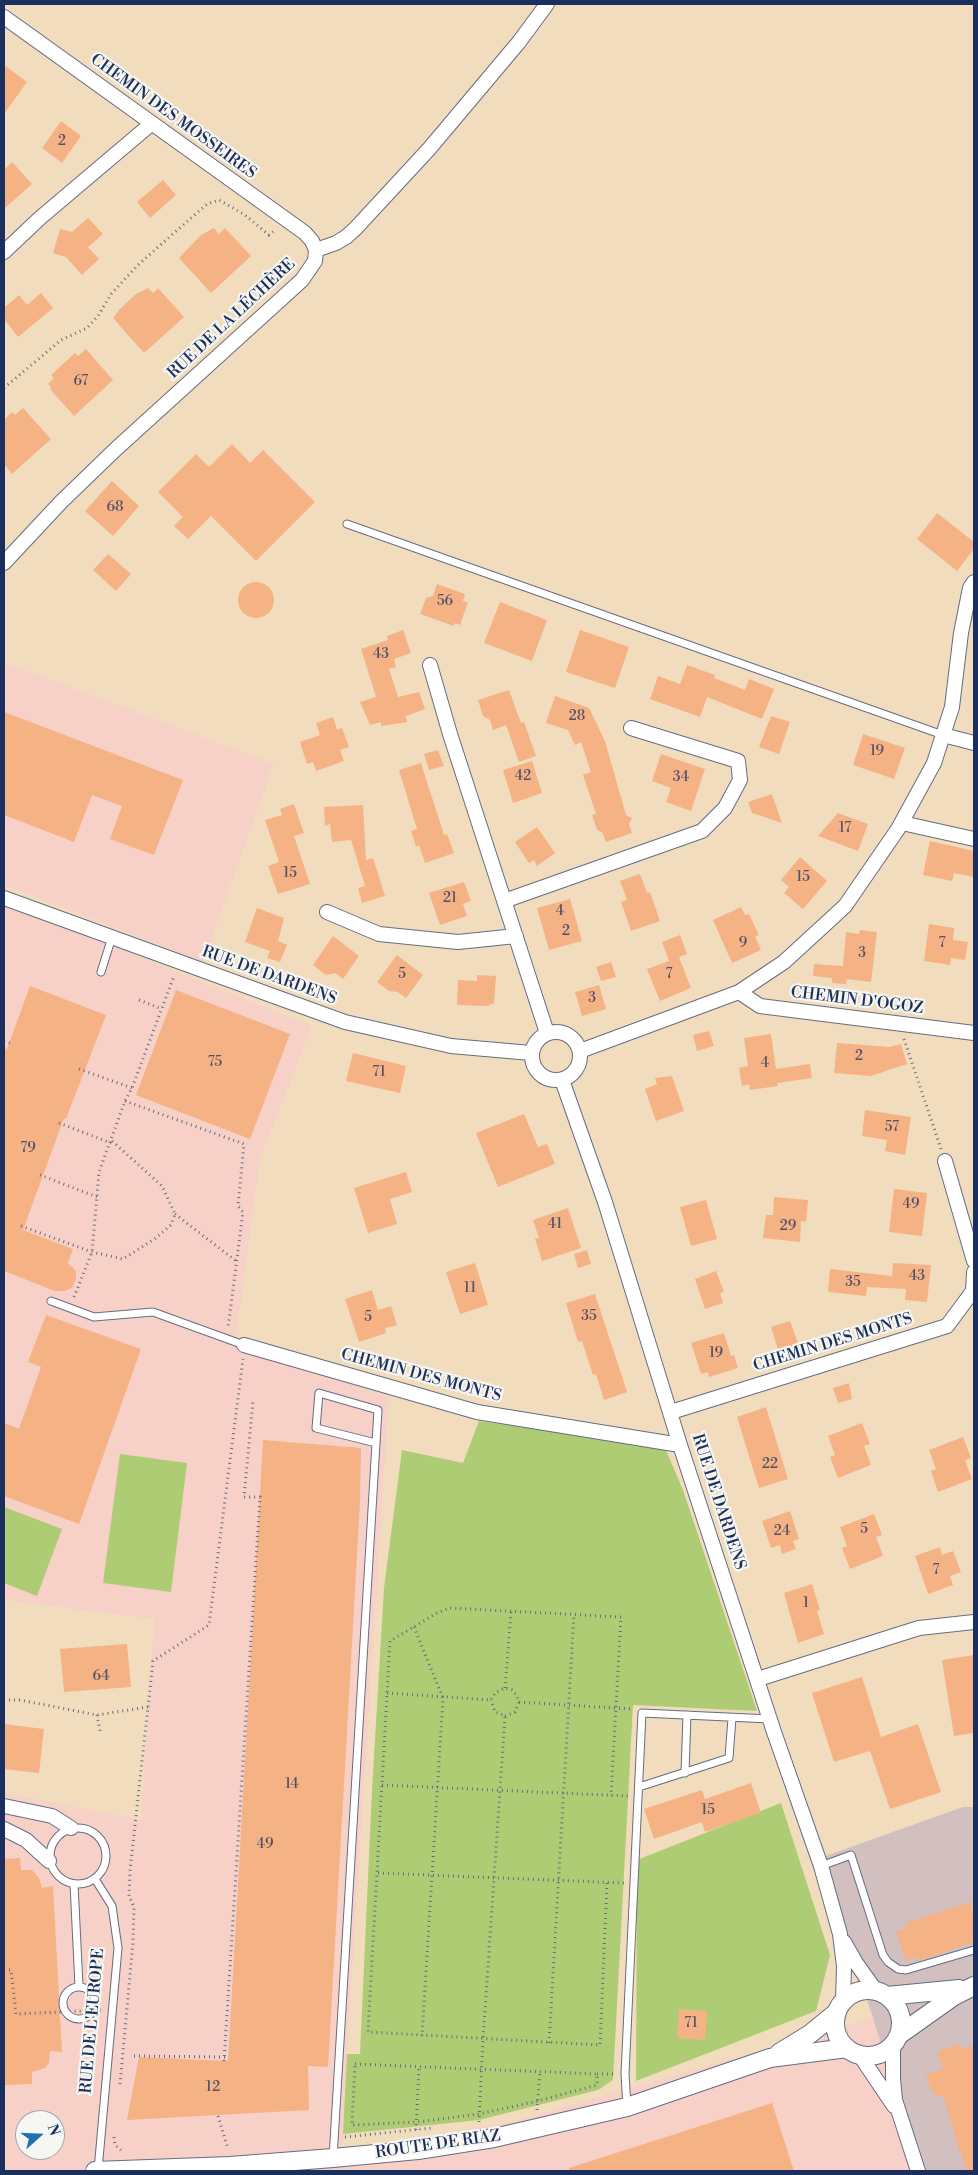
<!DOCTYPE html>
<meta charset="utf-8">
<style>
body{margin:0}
#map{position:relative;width:978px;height:2175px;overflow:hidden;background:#f1ddbe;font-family:"Libre Bodoni",serif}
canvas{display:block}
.frame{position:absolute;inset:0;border:5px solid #1b2f5e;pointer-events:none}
.north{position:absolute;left:15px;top:2110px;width:50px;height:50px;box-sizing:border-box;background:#f6f6f2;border:1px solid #9ea6b7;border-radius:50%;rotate:70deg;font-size:14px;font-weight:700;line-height:20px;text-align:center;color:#1b2f5e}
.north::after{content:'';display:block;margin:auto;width:18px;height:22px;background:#1f6fb2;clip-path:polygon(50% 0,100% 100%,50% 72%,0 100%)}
</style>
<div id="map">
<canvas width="978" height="2175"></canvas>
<div class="frame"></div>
<div class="north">N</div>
</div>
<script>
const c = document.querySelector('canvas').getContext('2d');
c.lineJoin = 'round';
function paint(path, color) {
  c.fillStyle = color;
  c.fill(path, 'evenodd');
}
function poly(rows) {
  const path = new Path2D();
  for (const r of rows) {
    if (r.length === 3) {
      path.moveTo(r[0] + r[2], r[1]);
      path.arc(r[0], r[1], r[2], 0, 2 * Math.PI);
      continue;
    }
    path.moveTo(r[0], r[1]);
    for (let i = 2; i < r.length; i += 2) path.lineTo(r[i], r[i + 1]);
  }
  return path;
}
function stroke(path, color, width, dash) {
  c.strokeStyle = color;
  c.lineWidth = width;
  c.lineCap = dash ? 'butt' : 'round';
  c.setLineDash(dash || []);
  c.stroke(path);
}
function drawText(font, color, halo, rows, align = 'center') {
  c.font = font + ' "Libre Bodoni",serif';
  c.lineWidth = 4.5;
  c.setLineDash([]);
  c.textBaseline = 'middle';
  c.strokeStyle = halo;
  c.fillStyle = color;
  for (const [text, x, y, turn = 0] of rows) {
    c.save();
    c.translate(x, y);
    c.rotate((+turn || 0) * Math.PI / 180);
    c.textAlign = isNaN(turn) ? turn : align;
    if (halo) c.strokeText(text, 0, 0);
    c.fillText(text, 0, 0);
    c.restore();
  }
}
const built = poly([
 [4,662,274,764,203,962,4,885],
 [4,903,312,1026,260,1159,235,1345,389,1397,347,2054,343,2151,515,2121,873,2018,920,2171,4,2171,4,1793,141,1820,154,1619,4,1600],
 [25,2120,55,2120,55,2150,25,2150]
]);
const industrial = poly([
 [963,1807,974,1807,974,2171,920,2171,873,2018,820,1858]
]);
const green = poly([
 [479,1421,665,1448,683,1490,757,1711,633,1705,613,2080,598,2090,479,2120,343,2134,347,2054,360,2054,372,1790,384,1588,402,1450,463,1463],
 [120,1454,187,1463,171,1592,103,1583],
 [4,1507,62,1529,37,1596,4,1583],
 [781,1803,830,1955,816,2011,636,2081,637,1860]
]);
const building = poly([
 [4,65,27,82,4,114],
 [61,121,81,136,62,163,42,148],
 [12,162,32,184,4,209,4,170],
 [163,180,176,195,150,218,137,202],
 [88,218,103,234,88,247,99,259,82,275,66,257,53,253,60,229,72,232],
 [214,228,219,234,225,228,251,256,211,293,179,258,201,235],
 [148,288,153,293,158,288,184,317,144,353,113,318,120,309,136,294],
 [41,293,53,308,18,337,4,319,4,308,19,295,27,305],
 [86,349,113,380,74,416,50,389,51,387,48,384,54,378,51,375,75,353,78,356],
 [23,408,51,439,12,474,4,464,4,420,12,412,15,415],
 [232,444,250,463,263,450,315,502,256,561,211,516,188,539,174,526,183,517,158,492,196,454,209,467],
 [112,481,139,506,113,536,85,511],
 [937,513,974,542,974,549,957,571,917,539],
 [108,554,131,574,116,591,93,570],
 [256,600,18],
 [437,584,465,594,463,601,468,602,460,625,455,623,454,626,420,614,426,598,433,596],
 [500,602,547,620,532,661,484,643],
 [403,630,411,653,394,659,396,667,389,669,398,697,419,692,425,709,406,716,407,722,381,726,381,722,370,725,360,702,376,697,361,649,388,640,387,636],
 [580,630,629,647,615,688,566,672],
 [687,665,715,675,714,678,745,690,749,679,774,689,762,719,707,697,700,717,650,699,658,676,680,684],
 [509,690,521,723,524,722,536,756,519,762,506,725,493,730,490,720,483,716,478,700],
 [555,696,589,708,605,741,626,815,632,818,629,824,632,833,606,842,602,832,597,830,592,815,596,814,583,775,591,772,581,742,575,745,568,730,546,723],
 [4,712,183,780,154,855,110,839,122,806,92,795,74,842,4,815],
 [771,716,790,722,779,754,759,747],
 [333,717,337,730,342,728,349,747,340,750,344,761,316,771,313,762,307,764,300,742,320,735,316,723],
 [863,734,905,748,894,779,853,765],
 [438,750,444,766,429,770,424,754],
 [661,754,705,769,691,811,666,802,671,788,652,781],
 [532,761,542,793,513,803,503,770],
 [421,763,444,835,447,834,454,853,425,863,419,845,416,847,411,831,417,829,399,770],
 [772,794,782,823,752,813,748,802],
 [294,804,304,833,294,836,310,884,278,894,268,866,279,862,265,820,282,815,280,809],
 [363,805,366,860,373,858,385,896,362,903,358,888,365,886,351,840,332,842,330,824,325,826,324,807],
 [838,813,868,824,858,851,818,836],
 [537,827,555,853,537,866,534,860,529,863,515,842],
 [930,841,974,851,974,877,954,873,952,881,923,875],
 [800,857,827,881,803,909,784,893,789,887,781,880],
 [640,874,647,893,650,892,660,921,631,931,621,902,627,900,620,881],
 [464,882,471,901,463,904,467,916,440,925,429,893],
 [570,899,582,941,549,950,537,908],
 [741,907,745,915,749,914,759,935,755,936,761,950,732,963,713,920],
 [257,908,284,918,278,941,287,945,280,962,267,958,270,951,245,942],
 [929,924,954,928,953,940,968,942,965,960,951,958,950,965,924,961],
 [860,930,877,932,871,982,847,979,846,984,832,983,832,978,813,976,814,964,843,966,846,932,859,934],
 [680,935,687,954,679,957,691,988,660,1001,647,969,669,961,662,942],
 [333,936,359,956,343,979,335,973,326,975,313,965],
 [397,955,423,975,406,998,398,992,389,991,377,982],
 [611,962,616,977,601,981,596,967],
 [477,975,496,976,494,1004,490,1004,489,1006,457,1005,458,980,477,981],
 [599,985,606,1009,582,1016,575,992],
 [30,986,106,1015,66,1119,64,1118,23,1230,73,1249,68,1263,76,1271,76,1279,72,1288,64,1291,55,1291,4,1271,4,1048,7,1049],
 [176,990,290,1034,250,1139,136,1095],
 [709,1031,714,1046,697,1051,693,1035],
 [771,1034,776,1069,810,1064,812,1078,777,1083,778,1086,750,1090,749,1084,742,1086,739,1068,748,1066,744,1038],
 [837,1043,890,1047,901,1044,907,1064,871,1076,834,1073],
 [353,1053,406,1066,400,1093,346,1081],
 [672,1076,684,1111,656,1121,645,1089,657,1084,655,1078],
 [865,1110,911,1117,905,1155,885,1151,887,1140,862,1136],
 [524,1114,538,1147,547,1144,555,1164,498,1187,476,1133],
 [406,1172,412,1192,390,1199,397,1224,368,1233,354,1188],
 [894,1189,927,1193,922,1236,889,1232],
 [774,1197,808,1200,806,1222,801,1221,800,1242,763,1238,766,1215,773,1215],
 [706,1200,717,1239,691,1246,680,1207],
 [568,1208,581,1248,542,1261,535,1239,539,1238,533,1220],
 [587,1250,591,1264,578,1268,574,1254],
 [475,1263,488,1305,460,1314,446,1272],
 [893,1263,931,1265,927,1302,905,1300,906,1289,867,1287,866,1296,828,1292,830,1269,892,1276],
 [716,1271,724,1292,720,1293,723,1303,705,1309,695,1279],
 [372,1290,378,1310,391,1306,397,1325,385,1328,386,1333,359,1342,345,1299],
 [595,1294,627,1392,604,1400,596,1374,593,1375,582,1341,578,1342,566,1303],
 [46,1315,141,1349,79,1524,4,1496,4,1423,19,1429,41,1367,28,1362],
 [790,1321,799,1346,779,1353,771,1327],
 [724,1333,731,1356,734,1355,738,1368,709,1377,708,1372,701,1374,691,1343],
 [849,1383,852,1399,838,1403,833,1388],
 [766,1407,788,1479,759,1488,737,1417],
 [862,1423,870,1444,864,1446,871,1465,838,1478,830,1457,835,1455,828,1436],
 [963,1437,971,1458,965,1460,972,1479,938,1492,931,1471,936,1469,929,1450],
 [263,1440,361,1448,360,1502,328,2067,308,2066,309,2110,127,2120,139,2057,228,2061],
 [790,1511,799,1539,793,1541,796,1549,782,1554,780,1545,771,1548,762,1521],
 [874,1514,882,1535,876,1537,883,1556,850,1569,842,1548,847,1546,840,1527],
 [940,1547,942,1555,953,1551,961,1572,950,1576,953,1585,928,1594,915,1556],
 [812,1584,820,1610,817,1611,824,1634,798,1643,784,1593],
 [127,1644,131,1687,64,1692,60,1649],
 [974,1655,974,1733,954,1736,942,1660],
 [862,1677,881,1737,918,1724,941,1792,890,1809,870,1751,834,1762,812,1693],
 [4,1724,44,1729,39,1773,4,1769],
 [751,1783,761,1813,705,1832,702,1822,654,1839,644,1809,702,1790,705,1799],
 [20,1858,21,1870,32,1870,39,1878,42,1888,53,1886,62,2052,50,2051,49,2063,45,2068,32,2072,32,2084,4,2085,4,1859],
 [970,1902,974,1915,974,1942,918,1961,917,1957,906,1961,896,1931,907,1928,905,1923],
 [679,2009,707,2011,705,2040,677,2038],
 [959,2044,961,2049,974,2045,974,2171,966,2171,943,2096,937,2097,935,2092,932,2093,926,2074,943,2069,937,2051],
 [772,2103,794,2171,569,2171,569,2168]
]);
const path = poly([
 [4,388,61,340,87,328,98,316,111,294,139,264,207,204,219,200,245,215,269,235,275,230],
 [139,1000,162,1009],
 [904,1039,941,1149],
 [4,1041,13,1044],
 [79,1069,132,1088],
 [125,1101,244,1144,238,1206,243,1212,228,1328],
 [59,1123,111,1143],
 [40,1175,97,1197],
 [175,1214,236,1261],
 [21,1226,92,1252,123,1259,156,1238,171,1225,175,1214,162,1186,112,1141],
 [74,1297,92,1252,99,1172,125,1101,132,1088,174,976],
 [414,1627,443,1698,422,2036],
 [505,1688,511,1611],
 [387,1693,491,1700,495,1693,505,1688,512,1690,517,1696,519,1702,631,1709],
 [4,1700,20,1700,97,1715,148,1707],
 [97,1715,100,1731],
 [505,1716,515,1712,519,1702],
 [382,1785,628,1796],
 [378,1873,624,1883],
 [607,1883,600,2045,368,2032,390,1641,437,1613,450,1608,621,1617,611,1796],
 [4,1970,11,1970,16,2014,102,2010],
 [549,2043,574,1614],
 [134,2056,225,2057],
 [224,2061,260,1497,244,1497,253,1401],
 [355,2064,597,2074,597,2085,538,2101,479,2114,417,2122,352,2125,355,2064],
 [597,2074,614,2074],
 [120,2084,133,1942,134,1907,129,1896,130,1871,153,1661,209,1625,243,1359],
 [537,2110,540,2071],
 [218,2116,228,2149],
 [479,2122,483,2040,505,1716,495,1712,491,1700],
 [416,2130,419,2067],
 [114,2137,115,2145,123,2152],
 [345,2137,431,2128]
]);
const service = poly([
 [347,524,943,735],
 [101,972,112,937],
 [51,1301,94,1317,153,1312,244,1345],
 [685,1773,687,1715],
 [639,1787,729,1758,732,1718],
 [78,1856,28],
 [821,1866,851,1855,883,1955,888,1962,898,1969,906,1970,974,1950],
 [95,1879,112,1906,118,1948,98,2170],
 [74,1884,79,1986],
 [79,2003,16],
 [627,2107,625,2074,642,1713,770,1719],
 [333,2158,378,1410,319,1393,316,1428,376,1443]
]);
const minor = poly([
 [4,17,305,233,312,241,316,250,315,261,302,280,117,448,61,502,4,563],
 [316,250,336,243,346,237,355,229,429,149,519,42,547,4],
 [4,252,40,218,151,124],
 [430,665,450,734,547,1033],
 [943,735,974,743],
 [902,823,974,839],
 [4,898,345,1022,451,1046,531,1053],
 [504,901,702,831,725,808,740,780,738,761,631,728],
 [327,912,379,934,458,942,516,936],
 [739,992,760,1006,974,1033],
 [556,1056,24],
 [580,1051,739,992,784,962,845,906,898,829,934,763,952,707,961,633,970,588,974,582],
 [562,1080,605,1202,680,1445,774,1732,821,1866,840,1934,844,1966,843,2001],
 [945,1161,974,1261],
 [244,1345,477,1412,680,1445],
 [671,1412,947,1326,973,1291,974,1272],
 [758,1679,919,1628,974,1622],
 [4,1806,52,1816,71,1828],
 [4,1829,26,1840,49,1861],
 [844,1942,856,1963,876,1991],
 [893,2044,893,2079,895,2100,918,2171],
 [859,2054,894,2106]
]);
const tertiary = poly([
 [868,2023,33],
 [887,1996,959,1989],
 [899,2035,954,1996,974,1986],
 [779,2053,810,2034,837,2012],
 [95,2171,230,2166,333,2158,418,2150,494,2138,627,2107,770,2058,847,2048]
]);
const numberNames = [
 ["2",62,142],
 ["67",81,382],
 ["68",115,508],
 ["56",445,602],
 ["43",381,655],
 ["28",577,717],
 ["19",877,752],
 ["42",523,777],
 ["34",681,778],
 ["17",845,829],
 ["15",290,874],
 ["15",803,878],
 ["21",450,899],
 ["4",560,912],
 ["2",566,932],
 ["9",743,944],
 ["7",942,944],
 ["3",862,954],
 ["5",402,975],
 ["7",669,975],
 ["3",592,999],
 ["2",859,1057],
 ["75",215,1063],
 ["4",765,1064],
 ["71",379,1073],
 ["57",892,1128],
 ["79",28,1149],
 ["49",911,1205],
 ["41",555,1225],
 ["29",788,1227],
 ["43",917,1277],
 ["35",853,1283],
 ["11",470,1289],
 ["35",589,1317],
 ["5",368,1318],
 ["19",716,1354],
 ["22",770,1465],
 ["5",864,1530],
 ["24",782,1532],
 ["7",936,1571],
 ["1",806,1604],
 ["64",101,1677],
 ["14",292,1785],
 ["15",708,1811],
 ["49",265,1845],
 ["71",691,2024],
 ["12",213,2088]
];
const streetNames = [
 ["CHEMIN DES MOSSEIRES",173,117,36],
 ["RUE DE LA LÉCHÈRE",232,319,-43],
 ["RUE DE DARDENS",269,976,20],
 ["CHEMIN D'OGOZ",857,1001,7],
 ["CHEMIN DES MONTS",833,1343,-17],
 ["CHEMIN DES MONTS",421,1376,15],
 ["RUE DE DARDENS",718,1502,72],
 ["RUE DE L'EUROPE",93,2021,-85],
 ["ROUTE DE RIAZ",438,2145,-8]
];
paint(built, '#f7d1c8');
paint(industrial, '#d2bfc0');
paint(green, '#aecc73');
paint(building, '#f4b285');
stroke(service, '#666c80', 9);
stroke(minor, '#666c80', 16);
stroke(tertiary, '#666c80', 20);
stroke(path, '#666c80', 3, [1, 4]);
stroke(service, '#fff', 7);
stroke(minor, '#fff', 14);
stroke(tertiary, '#fff', 18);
drawText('14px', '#515068', null, numberNames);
drawText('16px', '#1b2f5e', '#f6f6f2', streetNames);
</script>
